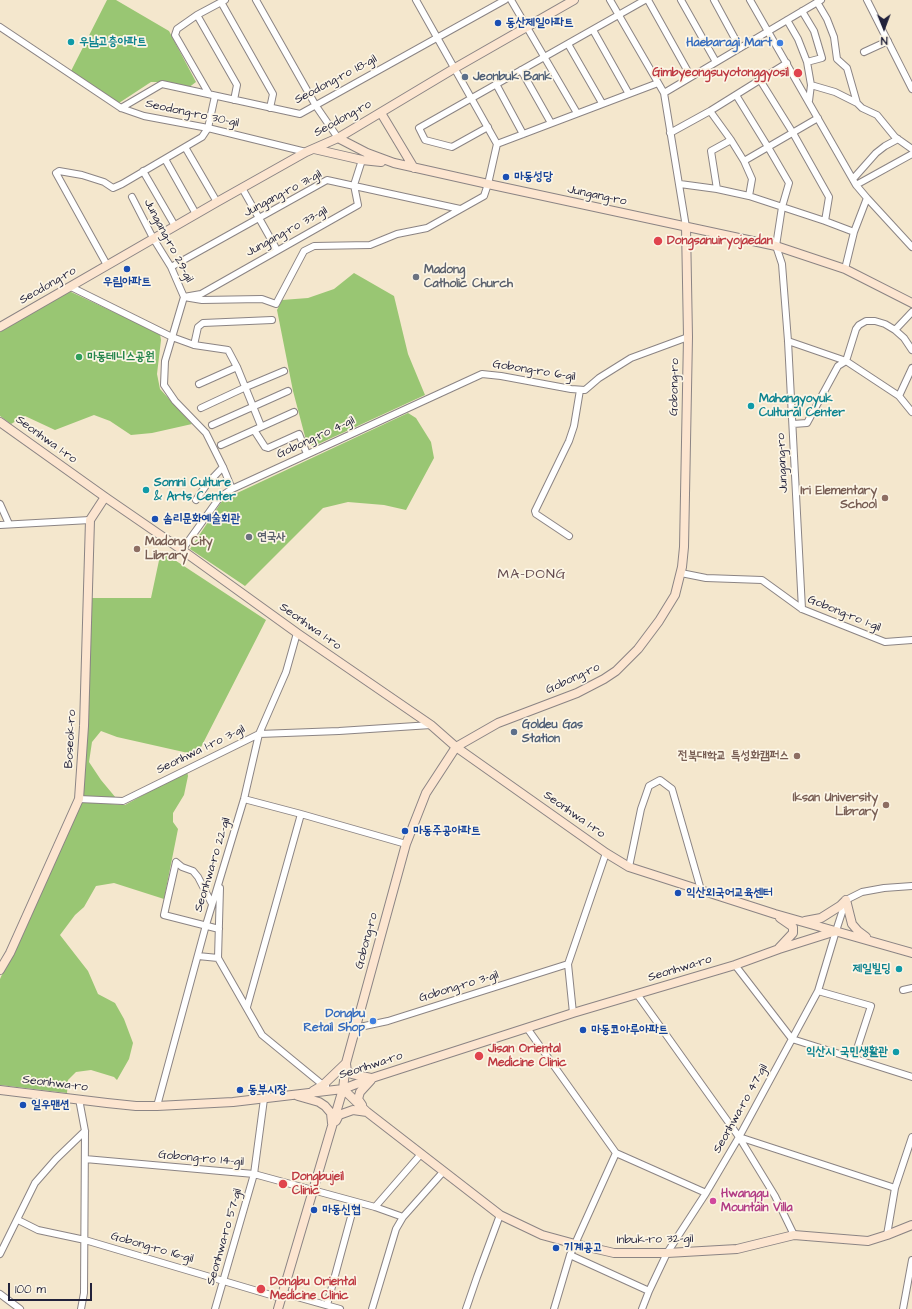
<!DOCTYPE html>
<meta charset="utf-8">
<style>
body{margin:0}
#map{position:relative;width:912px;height:1309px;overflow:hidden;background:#f4e7cd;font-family:"Architects Daughter",sans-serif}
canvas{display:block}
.north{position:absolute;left:864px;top:8px;width:40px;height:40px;-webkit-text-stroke:3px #fcf5e5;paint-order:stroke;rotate:179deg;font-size:11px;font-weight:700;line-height:16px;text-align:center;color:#22223b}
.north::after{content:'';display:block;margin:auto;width:14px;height:18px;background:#22223b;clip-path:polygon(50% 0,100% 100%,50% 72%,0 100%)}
.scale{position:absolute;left:8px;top:1283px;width:84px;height:18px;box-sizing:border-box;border:2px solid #22223b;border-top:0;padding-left:5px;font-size:12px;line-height:14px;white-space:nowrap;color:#22223b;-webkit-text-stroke:3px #fcf5e5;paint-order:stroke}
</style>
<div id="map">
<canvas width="912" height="1309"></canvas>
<div class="north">N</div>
<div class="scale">100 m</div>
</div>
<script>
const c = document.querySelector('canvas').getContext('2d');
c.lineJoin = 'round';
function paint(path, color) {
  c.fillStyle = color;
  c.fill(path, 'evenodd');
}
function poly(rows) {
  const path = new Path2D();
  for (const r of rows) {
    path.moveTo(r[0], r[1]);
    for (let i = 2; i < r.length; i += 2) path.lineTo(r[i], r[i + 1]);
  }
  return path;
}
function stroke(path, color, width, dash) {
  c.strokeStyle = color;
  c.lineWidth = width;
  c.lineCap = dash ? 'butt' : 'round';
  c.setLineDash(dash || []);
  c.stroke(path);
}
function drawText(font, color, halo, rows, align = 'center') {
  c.font = font + ' "Architects Daughter","Poor Story",sans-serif';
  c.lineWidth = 3.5;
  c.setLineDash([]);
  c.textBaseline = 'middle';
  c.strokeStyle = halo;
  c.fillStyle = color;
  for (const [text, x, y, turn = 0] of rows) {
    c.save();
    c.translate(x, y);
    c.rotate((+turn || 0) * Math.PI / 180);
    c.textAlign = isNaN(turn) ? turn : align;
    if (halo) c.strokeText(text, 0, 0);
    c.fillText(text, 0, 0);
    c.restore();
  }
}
const green = poly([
 [107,0,116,0,169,31,196,82,188,88,163,82,151,82,119,103,71,71],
 [354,273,394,296,408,354,425,395,314,446,307,444,293,391,277,310,282,300,308,298,334,289],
 [69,291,160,334,161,340,157,374,160,389,192,424,152,433,131,435,110,421,94,415,55,430,25,416,11,424,0,416,0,332],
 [408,413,416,418,431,442,434,458,406,510,384,505,348,502,323,508,245,586,190,549,222,501,235,494],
 [161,551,266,620,197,755,117,737,101,731,92,742,89,762,101,780,116,798,81,796,90,598,151,598],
 [187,771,188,776,184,795,173,813,173,822,178,829,164,899,114,883,96,886,84,907,75,915,60,935,88,971,98,994,115,1003,124,1019,133,1043,129,1059,117,1080,114,1077,91,1070,76,1072,68,1080,67,1093,0,1085,0,979,81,802,125,805]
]);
const street = poly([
 [256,0,316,106,338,138],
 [511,0,577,113],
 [610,0,664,93,686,227],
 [648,0,691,77],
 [681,0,716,62],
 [714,0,740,48],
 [750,0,856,185,867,198,854,232,845,269],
 [867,0,912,89],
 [221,2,273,94,270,108],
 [817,2,827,19,834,37,837,59,847,68,857,103],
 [802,11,814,31,822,58,807,62],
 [197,15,237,85,234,100],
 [787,20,798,39,807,62,811,85,809,101],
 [0,27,121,108,144,116,208,128,306,152],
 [593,30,629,94],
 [568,44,602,103],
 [864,52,888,41],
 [521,70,551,123],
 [760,80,793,133,829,197,825,221],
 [496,84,523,134],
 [811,85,835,92,857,103,862,108,877,115,895,137,912,149],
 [664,93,821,0],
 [209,94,175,35,177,29,197,15,225,0],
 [736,95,768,147,789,183,782,207,776,246,782,264,788,341,802,609],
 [121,108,162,84,300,114,505,0],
 [710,111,731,140,744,161,752,179,749,196],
 [488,127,452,147,425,140,419,128,645,0],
 [670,133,710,111,787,63],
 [497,144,658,83],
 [185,147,217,202],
 [165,159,196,214],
 [744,161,818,118],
 [143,171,175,226],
 [853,179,876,153,885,146,898,139],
 [680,184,717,189,749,196,825,221,854,232],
 [856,185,912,154],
 [242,188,277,250],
 [717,189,711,151,731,140],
 [132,197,153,238,171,267,184,297,202,300,262,299,276,304,304,251,314,246,370,245,397,234,427,228,484,196,488,184,497,144,416,0],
 [867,198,912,247],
 [107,265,56,173,59,171,82,175,104,182,113,188,122,184,202,137,208,128,215,96],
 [171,267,327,180,460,209],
 [71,287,172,337,194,345,228,350,237,367,261,426],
 [895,330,904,338,912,350],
 [788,341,846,361,899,396,912,412],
 [194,345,198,327,203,323,272,320],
 [199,384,237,367],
 [899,396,912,368],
 [201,408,246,387,284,371],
 [793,424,807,423,838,366,846,361,856,329,859,325,866,321,875,321,885,324,895,330,912,312],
 [212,425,288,391],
 [254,430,265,447,268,448,299,434,307,454],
 [221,445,294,412],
 [232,489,223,467,206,433,175,401,164,385,165,361,184,297,201,294,358,205,354,185,362,160],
 [196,500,207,484,223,467],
 [0,504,9,524],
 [0,525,90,520],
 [569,536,536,514,535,511,569,441,574,426,580,390],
 [182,550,220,497,232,489,482,374,501,376,571,389,585,390,599,378,631,358,688,337],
 [681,573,706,578,762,580,802,609,885,642,912,640],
 [79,799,123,801,259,734,339,731,431,725],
 [244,799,301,814,406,844],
 [629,867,641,809,649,786,660,780,672,789,701,890],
 [220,888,218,958,262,1035,323,1085,326,1086],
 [212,904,198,877,193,871,182,867,176,862,164,915,219,929],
 [198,956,218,958],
 [735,965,792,1039,912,1077],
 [903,990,912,988],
 [818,991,871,1006,854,1058],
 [637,994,739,1137,895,1188],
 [247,1007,301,814],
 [573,1013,568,964,606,853],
 [355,1028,388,1021,568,964],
 [527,1028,616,1153,706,1193],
 [79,1099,85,1131,84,1293,81,1309],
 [157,1106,206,925,244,799,259,734,286,672,297,633],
 [739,1137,775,1196,794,1235],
 [85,1159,254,1174,375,1207,403,1217],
 [375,1207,421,1154],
 [18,1220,38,1230,85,1240,281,1298],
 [887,1235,895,1188,912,1137],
 [0,1254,35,1183,56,1159,85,1131],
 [570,1255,649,1291],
 [283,1293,340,1309],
 [0,1294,20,1309],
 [327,1305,355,1202],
 [215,1309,254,1174,264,1099],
 [372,1309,396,1229,403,1217,443,1172],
 [466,1309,477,1277,500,1215],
 [554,1309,570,1255,616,1153],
 [642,1309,649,1291,667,1253,706,1193,739,1137,818,991,836,931,846,900,862,892,884,888,912,886],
 [903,1309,912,1260]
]);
const secondary = poly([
 [381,113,414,168],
 [338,138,367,153,394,163,488,184,776,246,845,269,912,303],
 [314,149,362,160,381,162],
 [0,327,217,202,306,152,338,138,455,68,574,0],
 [0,422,105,497,182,550,297,633,431,725,456,747,606,853,629,867,775,914,912,953],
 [846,900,852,924,858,931,866,937],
 [805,921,821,918,840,906,846,900],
 [779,948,793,933,793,927,780,918],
 [0,970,10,953,79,799,84,726,90,520,105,497],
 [346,1064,347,1071,352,1074,371,1078],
 [343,1089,367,1112,500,1215,542,1235,575,1244,614,1253,667,1253,737,1249,794,1235,868,1241,887,1235,912,1225],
 [0,1090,107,1103,136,1106,157,1106,233,1102,343,1089,372,1078,573,1013,735,965,779,949,836,931],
 [313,1091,323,1085,346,1063],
 [298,1096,319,1102,325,1106,331,1113,332,1123],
 [362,1105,358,1099,360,1092,371,1080],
 [336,1121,339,1115,353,1110,367,1112],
 [278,1309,343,1089,346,1063,406,844,426,793,456,747,498,723,577,693,604,679,616,671,638,649,659,621,675,595,682,567,684,547,688,337,686,227]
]);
const markers = [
 [498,23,4,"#1a4fb4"],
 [71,42,4,"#0f9aa8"],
 [780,43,4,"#3f7fe0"],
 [798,73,5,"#e0444e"],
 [465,77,4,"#5c6f8a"],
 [506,177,4,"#1a4fb4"],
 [658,241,5,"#e0444e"],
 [127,269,4,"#1a4fb4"],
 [416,277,4,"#6b7280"],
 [79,357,4,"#2e9e5b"],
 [751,406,4,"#0f9aa8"],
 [146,490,4,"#0f9aa8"],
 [885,498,4,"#8d6e63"],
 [155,519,4,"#1a4fb4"],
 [249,537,4,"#6b7280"],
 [137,549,4,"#8d6e63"],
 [514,732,4,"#5c6f8a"],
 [797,756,4,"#8d6e63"],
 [886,805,4,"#8d6e63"],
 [405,831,4,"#1a4fb4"],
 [678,893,4,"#1a4fb4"],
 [899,969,4,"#0f9aa8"],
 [373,1021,4,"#3f7fe0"],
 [583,1030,4,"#1a4fb4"],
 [896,1052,4,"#0f9aa8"],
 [479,1056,5,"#e0444e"],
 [240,1090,4,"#1a4fb4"],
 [23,1105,4,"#1a4fb4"],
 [283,1184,5,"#e0444e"],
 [713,1201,4,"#d1479c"],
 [314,1210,4,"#1a4fb4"],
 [556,1248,4,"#1a4fb4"],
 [261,1289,5,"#e0444e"]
];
const transitNames = [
 ["동산제일아파트",506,23],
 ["마동성당",514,177],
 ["우림아파트",127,282,"center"],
 ["솜리문화예술회관",163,519],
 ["마동주공아파트",413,831],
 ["익산외국어교육센터",686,893],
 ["마동코아루아파트",591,1030],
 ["동부시장",248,1090],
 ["일우맨션",31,1105],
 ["마동신협",322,1210],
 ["기계공고",564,1248]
];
const cultureNames = [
 ["우남고층아파트",79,42],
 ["Mahangyoyuk",759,399],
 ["Cultural Center",759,413],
 ["Somni Culture",154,483],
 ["& Arts Center",154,497],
 ["제일빌딩",891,969,"right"],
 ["익산시 국민생활관",888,1052,"right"]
];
const shopNames = [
 ["Haebaragi Mart",772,43],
 ["Dongbu",365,1014],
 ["Retail Shop",365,1028]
];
const healthNames = [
 ["Gimbyeongsuyotonggyosil",789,73,"right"],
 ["Dongsanuiryojaedan",667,241],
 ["Jisan Oriental",488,1049],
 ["Medicine Clinic",488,1063],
 ["Dongbujeil",292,1177],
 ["Clinic",292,1191],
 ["Dongbu Oriental",270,1282],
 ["Medicine Clinic",270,1296]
];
const serviceNames = [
 ["Jeonbuk Bank",473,77],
 ["Goldeu Gas",522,725],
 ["Station",522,739]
];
const streetNames = [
 ["Seodong-ro 18-gil",336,80,-28],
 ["Seodong-ro 30-gil",192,114,12],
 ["Seodong-ro",343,119,-29],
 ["Jungang-ro 31-gil",283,194,-28],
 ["Jungang-ro",597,196,12],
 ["Jungang-ro 33-gil",287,232,-29],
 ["Jungang-ro 29-gil",168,241,62],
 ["Seodong-ro",48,286,-30],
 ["Gobong-ro 6-gil",534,371,9],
 ["Gobong-ro",675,387,-89],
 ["Gobong-ro 4-gil",316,438,-25],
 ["Seonhwa 1-ro",46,440,36],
 ["Jungang-ro",783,463,-93],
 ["Gobong-ro 1-gil",844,614,22],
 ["Seonhwa 1-ro",310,627,35],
 ["Gobong-ro",573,679,-25],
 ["Boseok-ro",71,739,-87],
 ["Seonhwa 1-ro 3-gil",201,750,-26],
 ["Seonhwa 1-ro",574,815,35],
 ["Seonhwa-ro 22-gil",213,865,-73],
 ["Gobong-ro",367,941,-75],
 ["Seonhwa-ro",680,969,-17],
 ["Gobong-ro 3-gil",459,987,-17],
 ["Seonhwa-ro",371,1066,-18],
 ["Seonhwa-ro",55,1084,7],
 ["Seonhwa-ro 47-gil",741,1109,-61],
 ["Gobong-ro 14-gil",201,1159,5],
 ["Seonhwa-ro 57-gil",225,1237,-74],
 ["Inbuk-ro 32-gil",655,1240,-1],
 ["Gobong-ro 16-gil",152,1248,16]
];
const worshipNames = [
 ["Madong",424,270],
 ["Catholic Church",424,284],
 ["연국사",257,537]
];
const leisureNames = [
 ["마동테니스공원",87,357]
];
const educationNames = [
 ["Iri Elementary",877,491],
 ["School",877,505],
 ["Madong City",145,542,"left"],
 ["Library",145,556,"left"],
 ["전북대학교 특성화캠퍼스",789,756],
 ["Iksan University",878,798],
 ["Library",878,812]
];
const hotelNames = [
 ["Hwanggu",721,1194],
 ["Mountain Villa",721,1208]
];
const quarterNames = [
 ["MA-DONG",532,575]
];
paint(green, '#99c673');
stroke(street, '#8b8484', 8);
stroke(secondary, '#8b8484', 10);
stroke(street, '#fff', 6);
stroke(secondary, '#fce5d0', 8);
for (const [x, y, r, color] of markers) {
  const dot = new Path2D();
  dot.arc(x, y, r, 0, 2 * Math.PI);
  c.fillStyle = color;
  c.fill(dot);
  stroke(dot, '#fcf5e5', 1.5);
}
drawText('bold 12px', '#164399', '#fcf5e5', transitNames, 'left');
drawText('bold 12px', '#0d838f', '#fcf5e5', cultureNames, 'left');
drawText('bold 12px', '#366cbe', '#fcf5e5', shopNames, 'right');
drawText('bold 12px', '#be3a42', '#fcf5e5', healthNames, 'left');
drawText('bold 12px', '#4e5e75', '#fcf5e5', serviceNames, 'left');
drawText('12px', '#22223b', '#fcf5e5', streetNames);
drawText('bold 12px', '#5b616d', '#fcf5e5', worshipNames, 'left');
drawText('bold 12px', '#27864d', '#fcf5e5', leisureNames, 'left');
drawText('bold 12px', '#785e54', '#fcf5e5', educationNames, 'right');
drawText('bold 12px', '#b23c85', '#fcf5e5', hotelNames, 'left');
c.letterSpacing = '1px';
drawText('14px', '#634a4e', '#fcf5e5', quarterNames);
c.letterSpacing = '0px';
</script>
